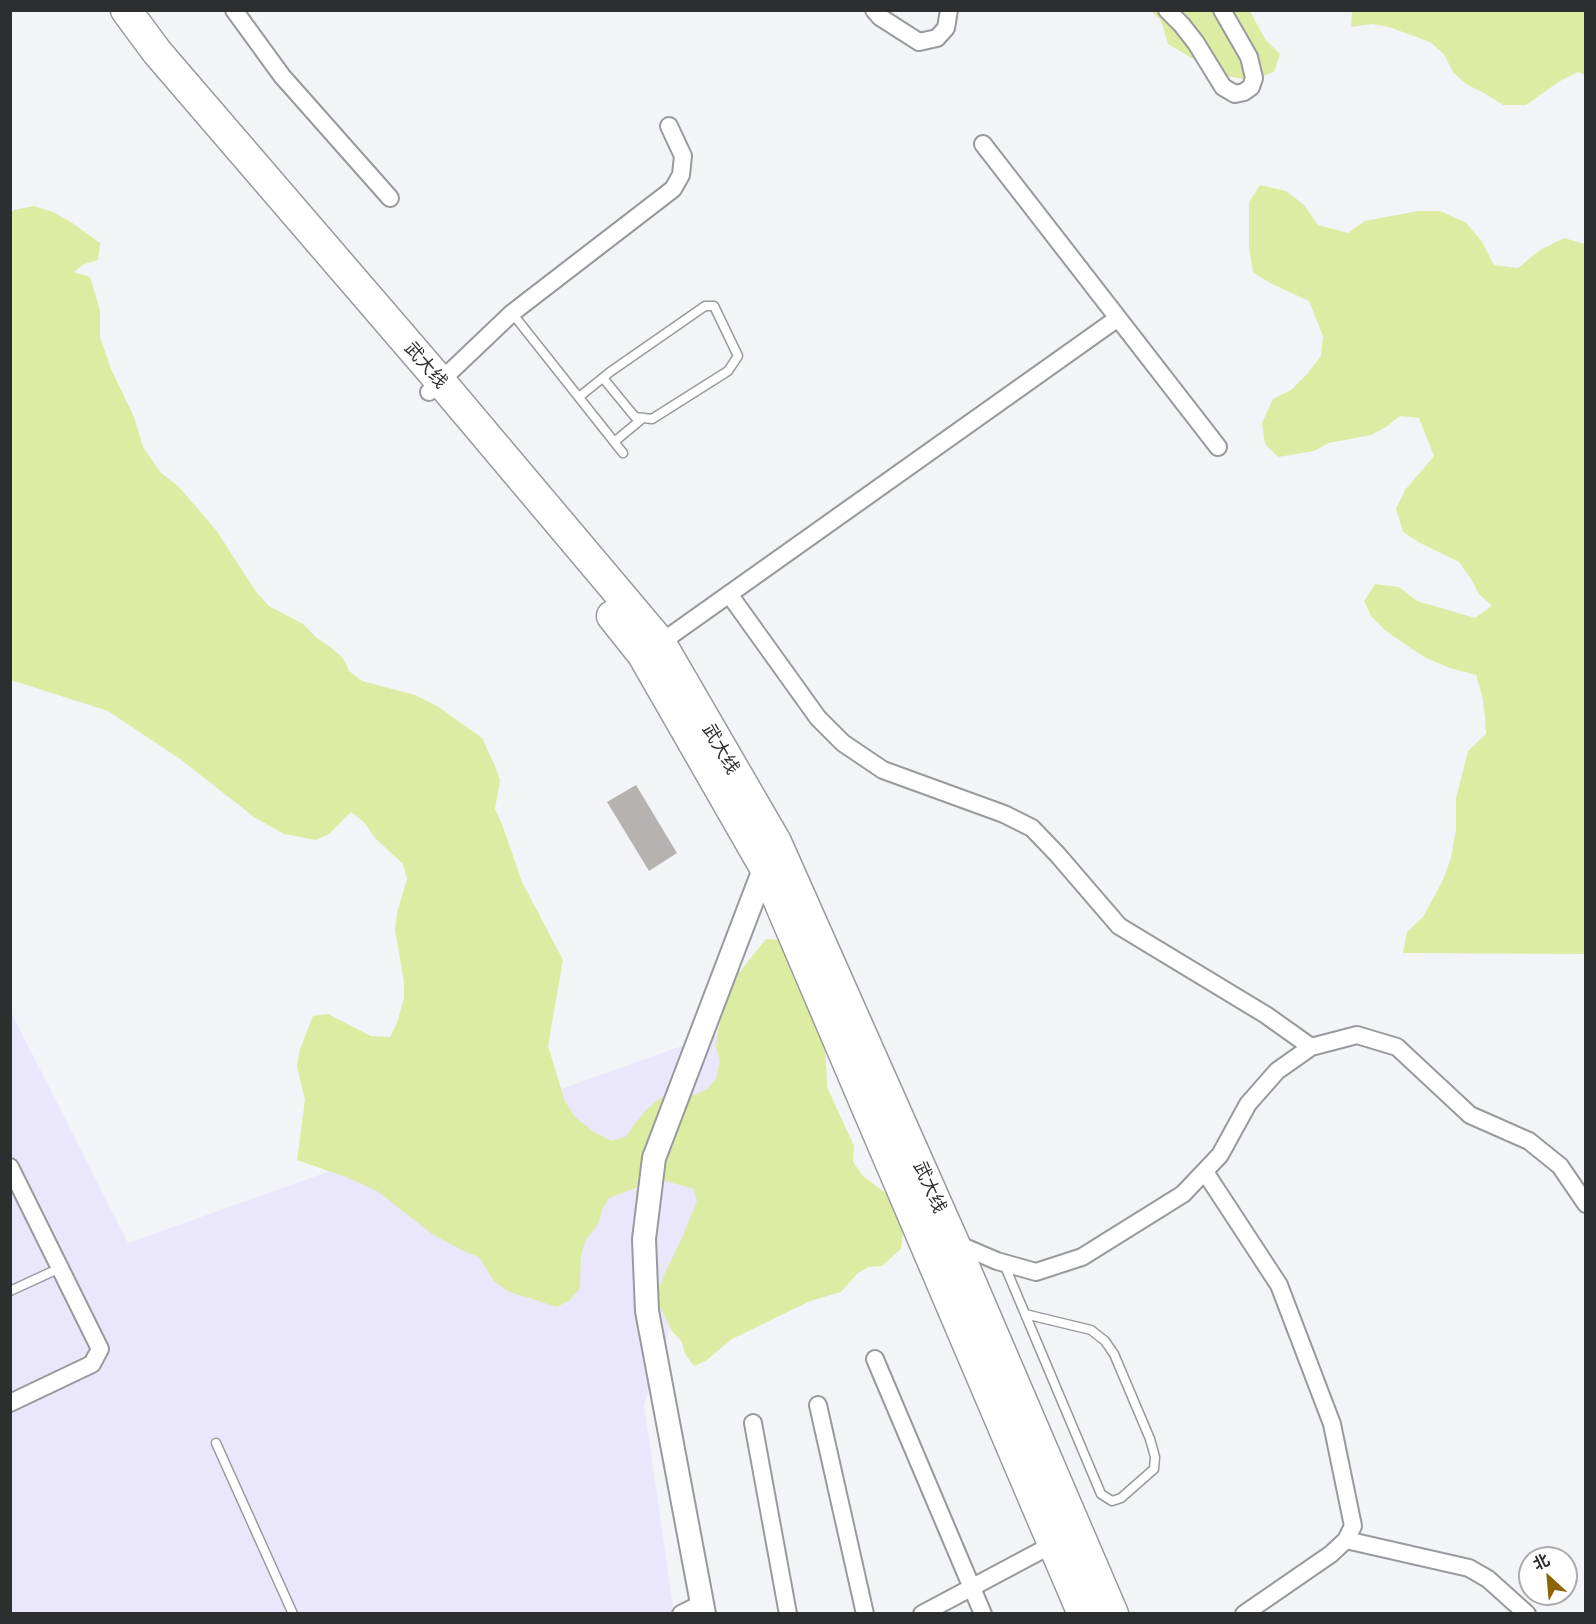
<!DOCTYPE html>
<meta charset="utf-8">
<style>
body{margin:0}
#map{position:relative;width:1596px;height:1624px;overflow:hidden;background:#f2f4f7;font-family:Ubuntu,"Noto Sans SC",sans-serif}
canvas{display:block}
.frame{position:absolute;inset:0;border:12px solid #2d2e2f;pointer-events:none}
.north{position:absolute;left:1518px;top:1546px;width:60px;height:60px;box-sizing:border-box;background:#fff;border:2px solid #ababac;border-radius:50%;rotate:334deg;font-size:16px;font-weight:700;line-height:24px;text-align:center;color:#2d2e2f}
.north::after{content:'';display:block;margin:auto;width:21px;height:27px;background:#8d6407;clip-path:polygon(50% 0,100% 100%,50% 72%,0 100%)}
</style>
<div id="map">
<canvas width="1596" height="1624"></canvas>
<div class="frame"></div>
<div class="north">北</div>
</div>
<script>
const c = document.querySelector('canvas').getContext('2d');
c.lineJoin = 'round';
function paint(path, color) {
  c.fillStyle = color;
  c.fill(path, 'evenodd');
}
function poly(rows) {
  const path = new Path2D();
  for (const r of rows) {
    path.moveTo(r[0], r[1]);
    for (let i = 2; i < r.length; i += 2) path.lineTo(r[i], r[i + 1]);
  }
  return path;
}
function stroke(path, color, width, dash) {
  c.strokeStyle = color;
  c.lineWidth = width;
  c.lineCap = dash ? 'butt' : 'round';
  c.setLineDash(dash || []);
  c.stroke(path);
}
function drawText(font, color, halo, rows, align = 'center') {
  c.font = font + ' Ubuntu,"Noto Sans SC",sans-serif';
  c.lineWidth = 4.5;
  c.setLineDash([]);
  c.textBaseline = 'middle';
  c.strokeStyle = halo;
  c.fillStyle = color;
  for (const [text, x, y, turn = 0] of rows) {
    c.save();
    c.translate(x, y);
    c.rotate((+turn || 0) * Math.PI / 180);
    c.textAlign = isNaN(turn) ? turn : align;
    if (halo) c.strokeText(text, 0, 0);
    c.fillText(text, 0, 0);
    c.restore();
  }
}
const industrial = poly([
 [10,1010,128,1243,775,1013,644,1405,674,1613,11,1613]
]);
const green = poly([
 [1151,11,1250,11,1265,39,1280,54,1274,72,1251,80,1226,76,1207,67,1168,44,1161,21],
 [1352,11,1585,11,1585,75,1578,72,1560,81,1526,105,1503,105,1486,94,1466,84,1453,72,1444,54,1430,42,1389,27,1372,24,1351,27],
 [1260,185,1286,191,1304,205,1318,225,1348,233,1365,221,1418,211,1440,211,1465,222,1481,240,1494,265,1518,268,1540,250,1564,238,1585,244,1585,954,1403,953,1407,932,1423,917,1443,880,1451,858,1456,829,1456,798,1468,751,1486,734,1485,716,1482,695,1476,675,1450,668,1426,658,1409,647,1386,631,1371,616,1364,601,1375,584,1399,587,1417,601,1475,618,1492,606,1479,594,1471,579,1459,562,1420,543,1403,532,1396,509,1405,490,1434,456,1419,418,1400,416,1386,427,1371,435,1329,443,1314,451,1278,457,1265,444,1262,423,1273,399,1291,390,1307,374,1321,356,1323,336,1309,301,1270,283,1253,272,1249,247,1249,202],
 [34,206,53,212,71,222,100,243,98,260,84,264,74,272,90,277,100,310,100,337,111,369,134,417,143,447,161,473,178,486,216,530,257,593,269,606,303,624,317,638,329,646,343,658,349,671,362,681,415,695,437,706,482,738,495,766,500,780,495,809,502,824,522,882,563,960,548,1046,565,1102,576,1118,593,1131,611,1141,625,1137,645,1111,660,1098,677,1093,694,1095,707,1089,716,1079,720,1061,716,1047,718,1030,728,993,734,979,766,939,782,940,806,1006,818,1019,825,1032,827,1087,854,1146,853,1162,863,1176,896,1201,901,1217,903,1232,901,1249,882,1266,869,1267,858,1273,841,1292,810,1301,732,1339,707,1360,694,1366,685,1354,682,1342,672,1331,659,1305,659,1289,665,1273,682,1238,697,1201,694,1189,659,1179,609,1198,602,1210,598,1225,586,1239,581,1255,580,1288,570,1300,557,1307,507,1291,494,1281,479,1257,466,1252,432,1234,377,1191,346,1177,297,1160,305,1100,297,1066,300,1049,313,1016,328,1014,371,1036,390,1037,397,1023,404,998,404,982,395,930,397,913,407,879,403,864,375,838,364,822,351,812,329,834,316,840,284,834,254,817,180,759,108,711,11,680,10,214,14,210]
]);
const building = poly([
 [636,785,677,853,649,871,607,802]
]);
const lane = poly([
 [512,313,623,453],
 [579,397,610,372,705,306,714,306,738,356,728,371,652,419,635,417,603,378],
 [614,442,643,418],
 [1004,1264,1101,1494,1112,1501,1121,1498,1154,1469,1155,1457,1150,1439,1114,1354,1105,1341,1091,1330,1025,1314],
 [10,1291,60,1268],
 [216,1443,293,1614]
]);
const street = poly([
 [234,10,282,76,390,198],
 [874,10,880,17,919,42,937,38,946,28,949,10],
 [1167,10,1182,25,1196,43,1223,87,1235,94,1244,92,1251,87,1254,78,1249,57,1222,10],
 [983,144,1218,447],
 [429,392,512,313,673,189,681,175,683,156,669,126],
 [729,594,818,718,843,743,883,770,1004,814,1032,828,1057,854,1119,926,1266,1015,1311,1047],
 [656,646,1118,318],
 [10,1167,100,1349,92,1364,10,1403],
 [1205,1172,1279,1285,1332,1424,1353,1526,1346,1540,1331,1554,1244,1614],
 [955,1243,997,1261,1036,1272,1082,1257,1183,1194,1220,1155,1248,1104,1277,1071,1311,1047,1357,1035,1397,1047,1470,1115,1529,1141,1560,1166,1586,1204],
 [875,1359,983,1614],
 [818,1405,865,1614],
 [753,1423,788,1614],
 [1346,1540,1469,1568,1488,1579,1527,1614],
 [681,1614,703,1603],
 [922,1614,1059,1541]
]);
const secondary = poly([
 [704,1614,647,1311,644,1239,654,1158,768,859]
]);
const highway = poly([
 [126,10,157,52,440,381,660,642,776,842,954,1243,1113,1614],
 [612,616,643,655,764,866,1083,1614]
]);
const streetNames = [
 ["武大线",426,365,49],
 ["武大线",721,749,60],
 ["武大线",930,1187,66]
];
paint(industrial, '#eae6fc');
paint(green, '#dceca3');
paint(building, '#b5b2b0');
stroke(lane, '#989a9d', 11);
stroke(street, '#989a9d', 20);
stroke(secondary, '#989a9d', 26);
stroke(highway, '#989a9d', 33);
stroke(lane, '#fff', 8);
stroke(street, '#fff', 16);
stroke(secondary, '#fff', 22);
stroke(highway, '#fff', 30);
drawText('18px', '#2d2e2f', '#fff', streetNames);
</script>
